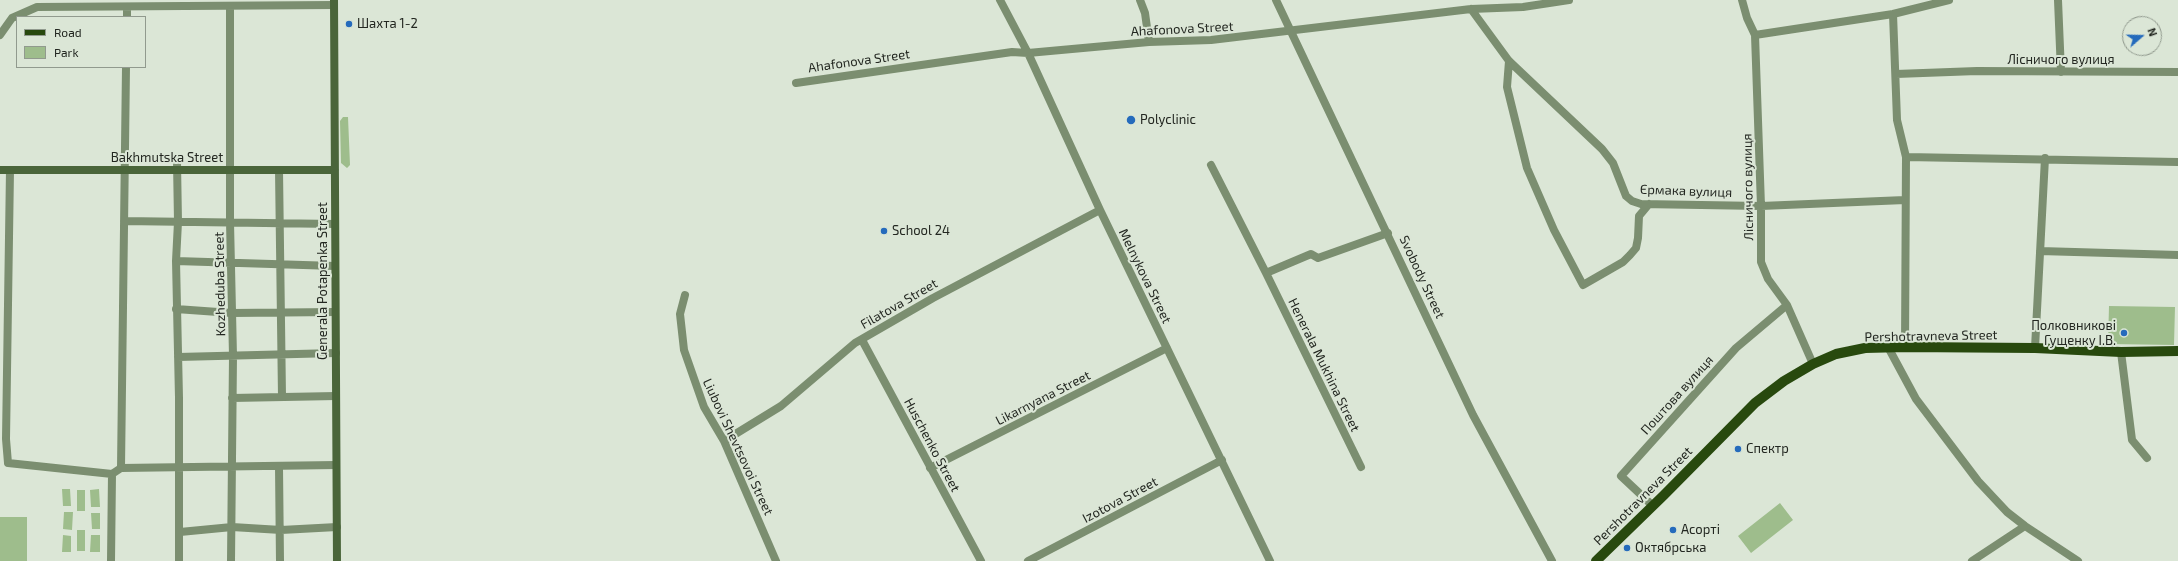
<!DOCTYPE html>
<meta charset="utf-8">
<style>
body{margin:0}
#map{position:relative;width:2178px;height:561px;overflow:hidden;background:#dbe6d6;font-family:"Exo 2",sans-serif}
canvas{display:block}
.legend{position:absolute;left:16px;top:16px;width:130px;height:52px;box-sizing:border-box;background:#dbe6d6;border:1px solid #919a8e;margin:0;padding:5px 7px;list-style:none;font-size:12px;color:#232721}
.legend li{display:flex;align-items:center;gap:8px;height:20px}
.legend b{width:20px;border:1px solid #919a8e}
.north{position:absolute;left:2122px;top:16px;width:40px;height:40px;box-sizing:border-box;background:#dbe6d6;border:1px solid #919a8e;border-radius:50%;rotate:70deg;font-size:11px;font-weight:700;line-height:16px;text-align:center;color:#232721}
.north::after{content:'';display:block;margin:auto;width:14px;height:18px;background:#256bbc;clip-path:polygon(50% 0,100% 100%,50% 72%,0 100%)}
</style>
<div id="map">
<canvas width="2178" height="561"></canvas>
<ul class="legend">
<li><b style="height:5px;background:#28490e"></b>Road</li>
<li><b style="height:11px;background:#9ebd8c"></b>Park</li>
</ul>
<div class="north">N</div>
</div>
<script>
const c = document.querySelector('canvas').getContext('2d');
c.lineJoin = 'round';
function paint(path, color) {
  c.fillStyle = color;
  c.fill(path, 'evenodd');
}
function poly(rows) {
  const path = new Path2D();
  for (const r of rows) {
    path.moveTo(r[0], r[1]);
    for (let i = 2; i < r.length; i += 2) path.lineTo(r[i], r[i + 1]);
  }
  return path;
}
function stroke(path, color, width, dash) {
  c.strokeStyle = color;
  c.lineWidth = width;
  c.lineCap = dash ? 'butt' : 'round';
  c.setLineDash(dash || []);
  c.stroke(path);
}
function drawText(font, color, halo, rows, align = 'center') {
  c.font = font + ' "Exo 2",sans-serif';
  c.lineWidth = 4;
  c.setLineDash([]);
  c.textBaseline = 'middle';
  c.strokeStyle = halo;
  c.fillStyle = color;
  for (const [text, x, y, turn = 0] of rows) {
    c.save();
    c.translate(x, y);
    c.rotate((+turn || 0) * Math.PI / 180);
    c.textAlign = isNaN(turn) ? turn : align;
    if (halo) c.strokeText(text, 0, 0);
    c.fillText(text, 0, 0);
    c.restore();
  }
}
const green = poly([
 [343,117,348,117,350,165,347,168,341,163,340,121],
 [2109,306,2175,307,2174,345,2108,344],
 [62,489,70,489,71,506,63,506],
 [99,489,100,507,91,507,90,490],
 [77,490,85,490,85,511,77,511],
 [1780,503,1793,520,1751,553,1738,536],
 [64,512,73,512,72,530,63,529],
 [91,513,100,513,100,529,92,529],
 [0,517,27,517,27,561,0,561],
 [77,530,85,530,85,551,77,551],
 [63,535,71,536,71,552,62,552],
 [91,535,100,535,100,552,90,552]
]);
const minor = poly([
 [1000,0,1028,53,1100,210,1270,561],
 [1140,0,1145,13,1149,42],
 [1742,0,1747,18,1755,35,1761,206,1761,262,1768,279,1787,305,1813,364],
 [2058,0,2061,72],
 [230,6,230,222,233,356,231,561],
 [1471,9,1509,61,1602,149,1613,163,1626,196,1632,201,1641,204,1761,206,1905,200],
 [1893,14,1897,120,1906,157,1905,347],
 [127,17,127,8],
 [0,35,12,18,37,7,334,5],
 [1755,35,1893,14,1949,0],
 [1509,61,1507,87,1527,168,1554,230,1583,285,1623,262,1630,255,1636,248,1638,238,1639,216,1649,204],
 [1896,74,1977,71,2178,72],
 [796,83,1012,52,1028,53,1149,42,1211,40,1471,9,1523,7,1569,0],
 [1906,157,2178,162],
 [177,162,178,222,176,261,179,398,179,561],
 [1211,165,1266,273,1361,467],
 [279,170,282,397],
 [124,221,335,224],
 [2040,251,2178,255],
 [176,261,335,266],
 [1266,273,1311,254,1318,258,1388,233],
 [685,295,680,314,684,350,704,407,724,441,776,561],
 [176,309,232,313,335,312],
 [862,340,981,561],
 [1888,347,1916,399,1978,481,2007,512,2025,526,2078,561],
 [2035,348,2045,158],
 [2121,352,2132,440,2147,458],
 [178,357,336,353],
 [232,398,336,396],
 [724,441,781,406,855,343,933,298,1100,210],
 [8,463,6,439,10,170],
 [8,463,112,474],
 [279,467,280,561],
 [121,468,336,465],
 [930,468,1167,348],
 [1653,506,1621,476,1736,348,1787,305],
 [180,532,232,527,281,530,337,527],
 [111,561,112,474,121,468,126,67],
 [1028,561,1222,460],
 [1972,561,2025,526]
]);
const tertiary = poly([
 [1276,0,1473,415,1552,561]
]);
const secondary = poly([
 [334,0,337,561],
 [0,170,335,170]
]);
const primary = poly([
 [1596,561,1664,495,1755,403,1784,381,1813,364,1836,354,1865,348,1905,347,2035,348,2121,352,2178,351]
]);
const markers = [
 [349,24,4,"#256bbc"],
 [1131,120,5,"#256bbc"],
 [884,231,4,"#256bbc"],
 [2124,333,4,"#256bbc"],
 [1738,449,4,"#256bbc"],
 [1673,530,4,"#256bbc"],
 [1627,548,4,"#256bbc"]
];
const poiNames = [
 ["Шахта 1-2",357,24],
 ["Polyclinic",1140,120],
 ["School 24",892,231],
 ["Полковникові",2116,326,"right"],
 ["Гущенку І.В.",2116,341,"right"],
 ["Спектр",1746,449],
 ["Асорті",1681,530],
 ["Октябрська",1635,548]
];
const streetNames = [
 ["Ahafonova Street",1182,29,-3],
 ["Лісничого вулиця",2061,60],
 ["Ahafonova Street",859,61,-8],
 ["Bakhmutska Street",167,158],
 ["Лісничого вулиця",1748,187,-91],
 ["Єрмака вулиця",1686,191,2],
 ["Melnykova Street",1145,276,64],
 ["Svobody Street",1422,277,65],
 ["Generala Potapenka Street",323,281,-90],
 ["Kozheduba Street",220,284,-91],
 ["Filatova Street",899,304,-30],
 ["Pershotravneva Street",1931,336,-1],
 ["Henerala Mukhina Street",1324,365,64],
 ["Поштова вулиця",1677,395,-48],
 ["Likarnyana Street",1043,398,-27],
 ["Huschenko Street",932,445,62],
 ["Liubovi Shevtsovoi Street",738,447,65],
 ["Pershotravneva Street",1643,496,-45],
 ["Izotova Street",1120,500,-28]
];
paint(green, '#9ebd8c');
stroke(minor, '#7b8e70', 8);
stroke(tertiary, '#7b8e70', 8);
stroke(secondary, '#4a653a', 8);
stroke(primary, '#28490e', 10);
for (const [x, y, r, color] of markers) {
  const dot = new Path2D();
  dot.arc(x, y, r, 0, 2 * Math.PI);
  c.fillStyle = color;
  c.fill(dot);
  stroke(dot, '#dbe6d6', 1.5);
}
drawText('13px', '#232721', '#dbe6d6', poiNames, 'left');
drawText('13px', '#232721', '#dbe6d6', streetNames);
</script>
